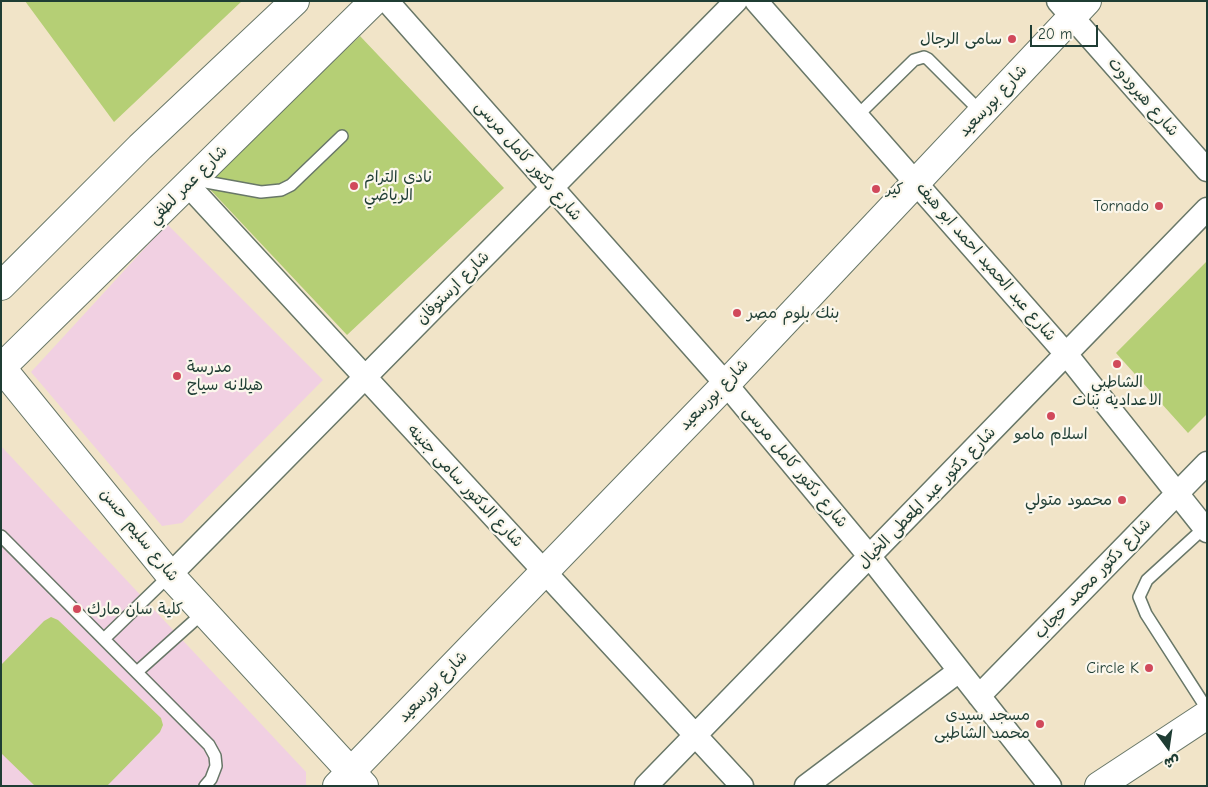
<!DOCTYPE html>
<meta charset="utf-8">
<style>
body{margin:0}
#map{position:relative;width:1208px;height:787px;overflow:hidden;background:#f1e4c8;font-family:"Comic Neue","Playpen Sans Arabic",sans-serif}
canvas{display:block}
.frame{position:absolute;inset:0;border:2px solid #1f3d34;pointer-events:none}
.north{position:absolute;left:1143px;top:722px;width:50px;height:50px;-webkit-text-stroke:4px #fbf7ec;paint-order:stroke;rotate:166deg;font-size:14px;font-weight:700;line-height:20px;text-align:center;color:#1f3d34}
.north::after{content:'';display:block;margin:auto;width:18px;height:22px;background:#1f3d34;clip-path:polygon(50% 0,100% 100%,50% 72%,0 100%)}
.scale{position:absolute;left:1030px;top:25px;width:68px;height:22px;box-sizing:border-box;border:2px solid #1f3d34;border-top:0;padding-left:6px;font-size:15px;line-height:18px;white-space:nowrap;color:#1f3d34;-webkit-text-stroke:4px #fbf7ec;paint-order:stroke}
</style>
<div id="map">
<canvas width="1208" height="787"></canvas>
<div class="frame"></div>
<div class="north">ش</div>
<div class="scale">20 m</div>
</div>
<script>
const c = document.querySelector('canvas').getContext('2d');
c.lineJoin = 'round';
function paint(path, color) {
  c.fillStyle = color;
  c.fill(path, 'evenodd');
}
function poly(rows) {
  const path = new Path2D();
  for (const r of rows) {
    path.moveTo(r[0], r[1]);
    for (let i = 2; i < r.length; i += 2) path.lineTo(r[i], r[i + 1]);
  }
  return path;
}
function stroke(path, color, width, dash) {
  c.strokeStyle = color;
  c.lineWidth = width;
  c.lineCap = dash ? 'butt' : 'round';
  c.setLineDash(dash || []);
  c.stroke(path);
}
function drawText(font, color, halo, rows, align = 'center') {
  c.font = font + ' "Comic Neue","Playpen Sans Arabic",sans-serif';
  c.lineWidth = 4.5;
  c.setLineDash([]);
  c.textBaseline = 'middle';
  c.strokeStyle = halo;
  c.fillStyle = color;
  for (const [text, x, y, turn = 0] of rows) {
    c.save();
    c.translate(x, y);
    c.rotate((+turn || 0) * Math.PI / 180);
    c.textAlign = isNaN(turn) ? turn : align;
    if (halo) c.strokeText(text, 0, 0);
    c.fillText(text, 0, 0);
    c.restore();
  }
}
const built = poly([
 [167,224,323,380,182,523,162,526,31,372],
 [1,446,306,772,306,786,1,786]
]);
const green = poly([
 [25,1,242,1,114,122],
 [360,36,504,188,347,335,204,183],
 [1207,261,1207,414,1188,433,1116,353],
 [51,617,58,620,161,718,163,725,160,732,107,786,35,786,1,753,1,665,44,621]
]);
const service = poly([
 [858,115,914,60,924,57,928,59,982,113],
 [195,180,261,192,281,190,291,185,342,136],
 [1204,528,1147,580,1139,597,1146,614,1207,709],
 [1,536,209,745,215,756,216,766,211,779,205,786],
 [105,638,170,575],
 [138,671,204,612]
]);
const minor = poly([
 [387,1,726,384,870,557,1050,786],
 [756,1,1067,355,1207,531],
 [1058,1,1207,170],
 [188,185,742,786],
 [170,575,736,1],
 [979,696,1207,463],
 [646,786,1207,209],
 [806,786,959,671]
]);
const tertiary = poly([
 [1,367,170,575,364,786]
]);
const secondary = poly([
 [1,286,140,147,295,1],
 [1,368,374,1],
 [337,786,726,384,1087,1]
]);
const trunk = poly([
 [1099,786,1207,715]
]);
const markers = [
 [1012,39,5,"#d1495b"],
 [354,186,5,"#d1495b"],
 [876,189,5,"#d1495b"],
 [1159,206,5,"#d1495b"],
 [737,313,5,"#d1495b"],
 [1117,364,5,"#d1495b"],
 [177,376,5,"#d1495b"],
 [1051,416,5,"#d1495b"],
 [1122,500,5,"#d1495b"],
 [77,609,5,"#d1495b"],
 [1149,668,5,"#d1495b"],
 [1040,724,5,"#d1495b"]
];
const poiNames = [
 ["سامى الرجال",1002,39],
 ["نادي الترام",364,177,"left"],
 ["الرياضي",364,195,"left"],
 ["كير",886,189,"left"],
 ["Tornado",1149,206],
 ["بنك بلوم مصر",747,313,"left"],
 ["مدرسة",187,367,"left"],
 ["هيلانه سياج",187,385,"left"],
 ["الشاطبي",1117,382,"center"],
 ["الاعداديه بنات",1117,400,"center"],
 ["اسلام مامو",1051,434,"center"],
 ["محمود متولي",1112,500],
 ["كلية سان مارك",87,609,"left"],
 ["Circle K",1139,668],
 ["مسجد سيدى",1030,715],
 ["محمد الشاطبى",1030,733]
];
const streetNames = [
 ["شارع هيرودوت",1143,97,49],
 ["شارع بورسعيد",993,101,-47],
 ["شارع دكتور كامل مرسى",528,161,49],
 ["شارع عمر لطفي",188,185,-45],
 ["شارع عبد الحميد احمد ابو هيف",986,262,49],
 ["شارع ارستوفان",453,288,-45],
 ["شارع بورسعيد",714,395,-46],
 ["شارع دكتور كامل مرسى",795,467,50],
 ["شارع الدكتور سامى جنينه",465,486,47],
 ["شارع دكتور عبد المعطى الخيال",927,498,-46],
 ["شارع سليم حسن",139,535,51],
 ["شارع دكتور محمد حجاب",1093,579,-46],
 ["شارع بورسعيد",433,687,-46]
];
paint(built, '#f1d0e2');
paint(green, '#b5cf75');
stroke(service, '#687768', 14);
stroke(minor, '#687768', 25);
stroke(tertiary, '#687768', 30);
stroke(secondary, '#687768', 30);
stroke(trunk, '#687768', 30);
stroke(service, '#fff', 11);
stroke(minor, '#fff', 22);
stroke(tertiary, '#fff', 28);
stroke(secondary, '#fff', 28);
stroke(trunk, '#fff', 28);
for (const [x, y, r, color] of markers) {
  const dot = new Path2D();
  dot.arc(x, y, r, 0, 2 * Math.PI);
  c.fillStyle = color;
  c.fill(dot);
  stroke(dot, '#fbf7ec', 2);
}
drawText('16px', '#1f3d34', '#fbf7ec', poiNames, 'right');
drawText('16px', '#1f3d34', '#fbf7ec', streetNames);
</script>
